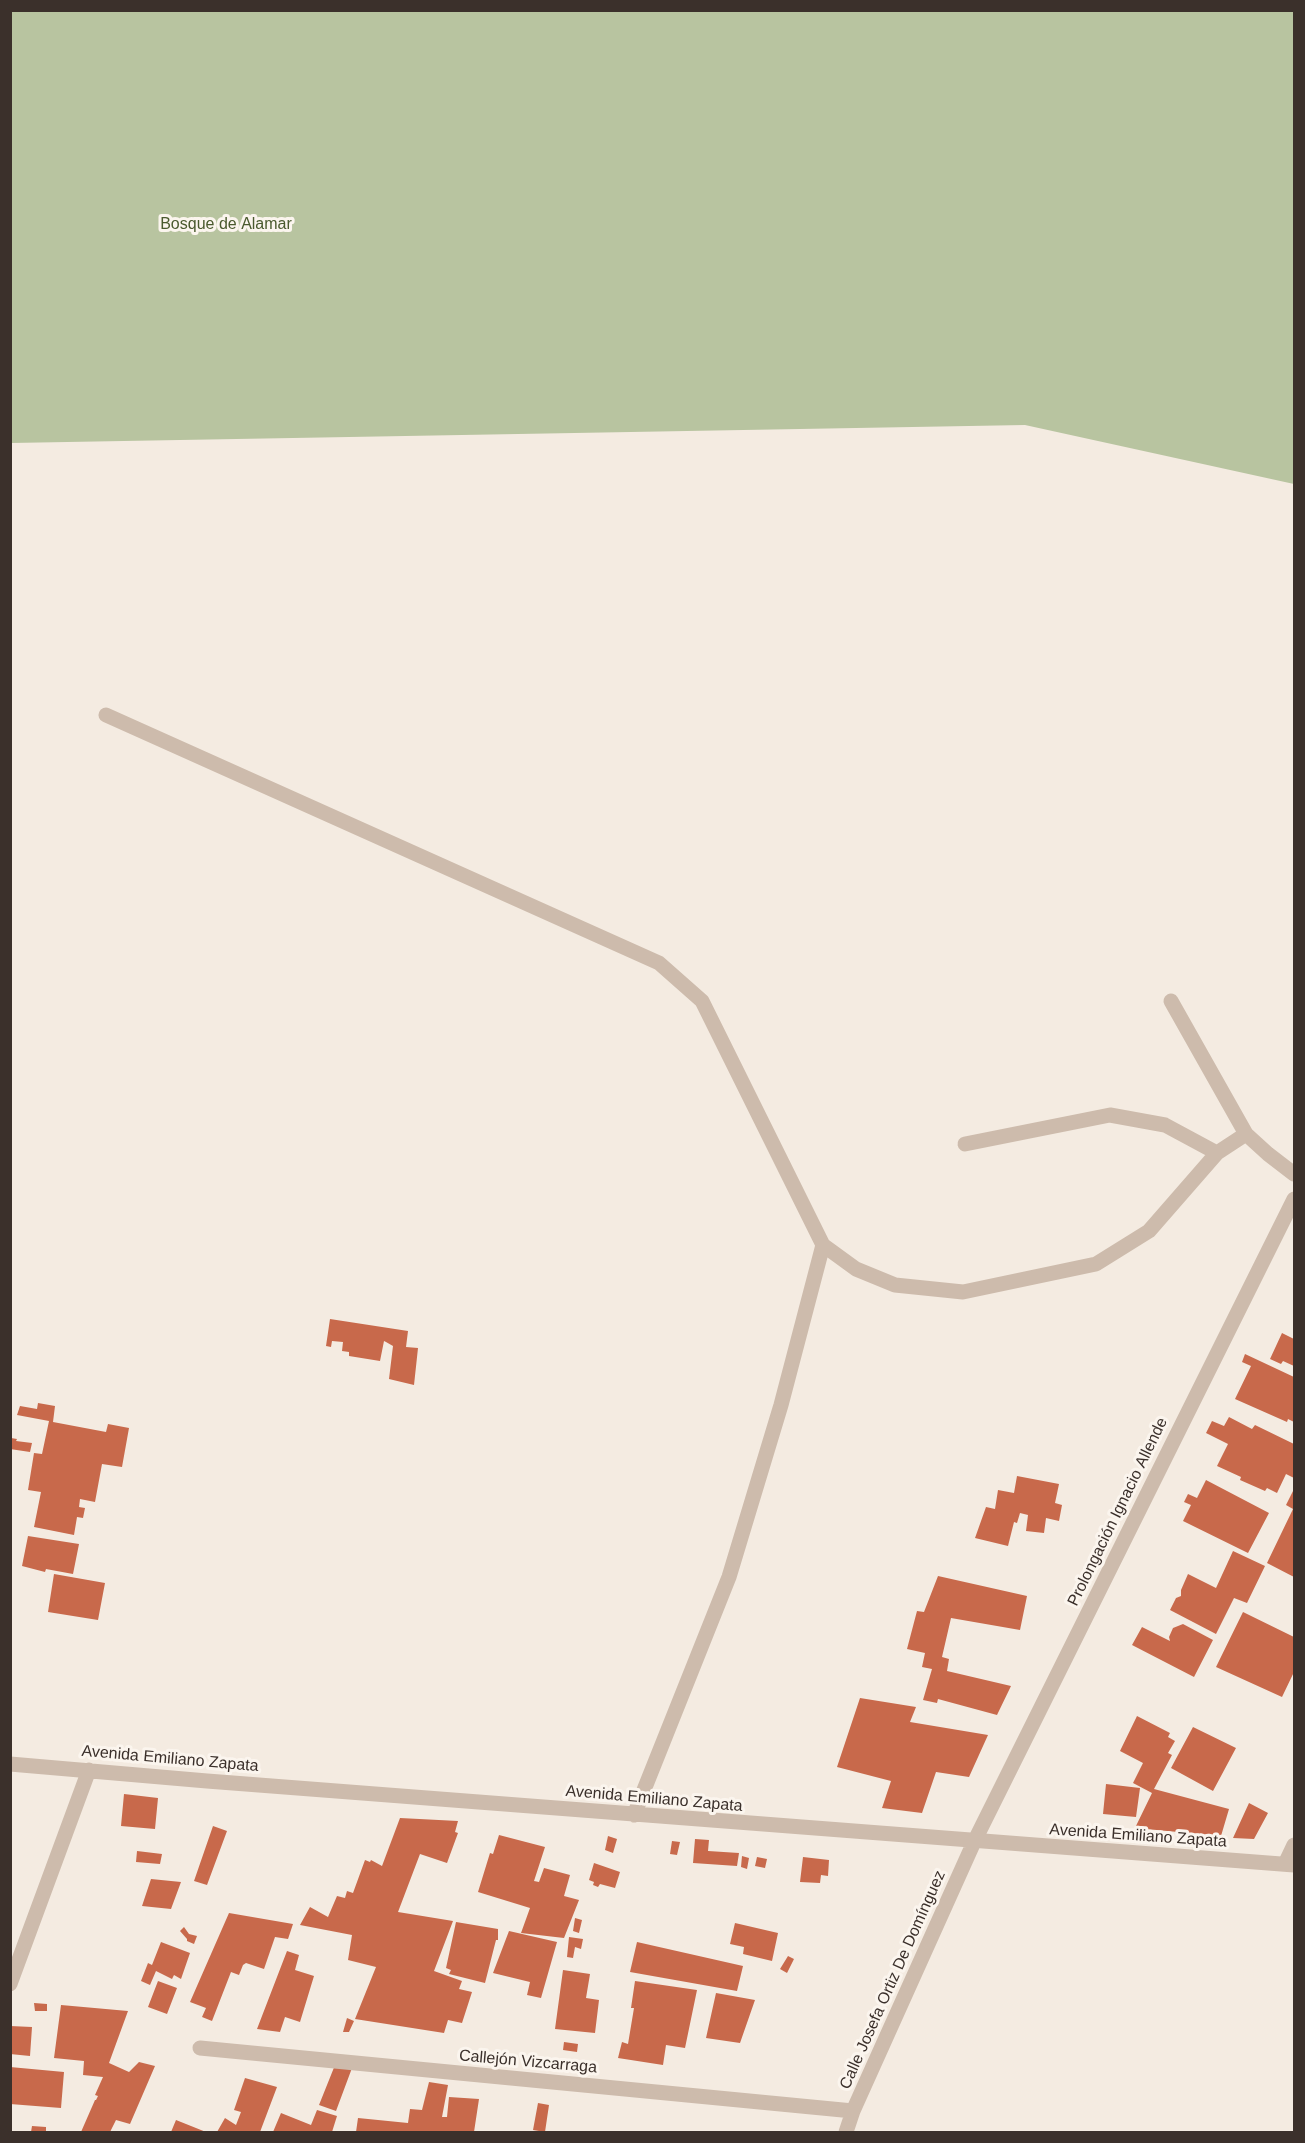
<!DOCTYPE html>
<meta charset="utf-8">
<style>
body{margin:0}
#map{position:relative;width:1305px;height:2143px;overflow:hidden;background:#f4ebe1;font-family:Helvetica,sans-serif}
canvas{display:block}
.frame{position:absolute;inset:0;border:12px solid #3b302b;pointer-events:none}
</style>
<div id="map">
<canvas width="1305" height="2143"></canvas>
<div class="frame"></div>
</div>
<script>
const c = document.querySelector('canvas').getContext('2d');
c.lineJoin = 'round';
function paint(path, color) {
  c.fillStyle = color;
  c.fill(path, 'evenodd');
}
function poly(rows) {
  const path = new Path2D();
  for (const r of rows) {
    path.moveTo(r[0], r[1]);
    for (let i = 2; i < r.length; i += 2) path.lineTo(r[i], r[i + 1]);
  }
  return path;
}
function stroke(path, color, width, dash) {
  c.strokeStyle = color;
  c.lineWidth = width;
  c.lineCap = dash ? 'butt' : 'round';
  c.setLineDash(dash || []);
  c.stroke(path);
}
function drawText(font, color, halo, rows, align = 'center') {
  c.font = font + ' Helvetica,sans-serif';
  c.lineWidth = 6;
  c.setLineDash([]);
  c.textBaseline = 'middle';
  c.strokeStyle = halo;
  c.fillStyle = color;
  for (const [text, x, y, turn = 0] of rows) {
    c.save();
    c.translate(x, y);
    c.rotate((+turn || 0) * Math.PI / 180);
    c.textAlign = isNaN(turn) ? turn : align;
    if (halo) c.strokeText(text, 0, 0);
    c.fillText(text, 0, 0);
    c.restore();
  }
}
const green = poly([
 [10,11,1294,11,1294,484,1025,425,11,443]
]);
const building = poly([
 [330,1319,408,1331,406,1347,418,1348,414,1385,389,1379,393,1346,386,1342,384,1341,380,1361,349,1356,349,1352,342,1351,343,1342,332,1341,331,1347,326,1346],
 [1282,1333,1294,1339,1293,1344,1294,1345,1294,1366,1283,1361,1281,1364,1270,1359],
 [1245,1354,1294,1377,1294,1422,1288,1419,1287,1422,1235,1399,1251,1366,1242,1362],
 [38,1403,55,1406,53,1422,106,1432,108,1424,129,1428,122,1467,102,1464,95,1502,80,1499,79,1507,85,1508,83,1518,77,1517,74,1535,34,1527,41,1492,28,1490,34,1453,42,1454,49,1421,17,1415,20,1406,37,1409],
 [1229,1417,1252,1429,1255,1425,1294,1444,1294,1478,1286,1474,1277,1493,1267,1488,1265,1491,1240,1480,1241,1477,1217,1466,1228,1444,1206,1433,1212,1421,1224,1426],
 [11,1438,17,1439,16,1441,32,1443,30,1452,10,1449],
 [1017,1476,1059,1484,1055,1503,1062,1505,1059,1521,1046,1518,1044,1533,1026,1531,1028,1515,1020,1513,1017,1523,1014,1522,1008,1546,975,1538,986,1507,995,1509,998,1490,1014,1493],
 [1206,1480,1269,1513,1248,1553,1183,1521,1191,1505,1184,1502,1188,1494,1197,1498],
 [1294,1489,1294,1577,1267,1563,1293,1509,1286,1505],
 [28,1536,79,1544,73,1574,46,1569,45,1572,22,1566],
 [1233,1551,1265,1566,1247,1603,1234,1598,1216,1634,1170,1610,1176,1598,1181,1596,1181,1590,1188,1574,1216,1588],
 [54,1574,105,1583,98,1620,48,1612],
 [938,1576,1027,1596,1020,1630,951,1618,942,1657,949,1659,947,1671,1011,1686,997,1715,938,1699,937,1703,923,1700,932,1669,922,1667,925,1653,907,1649,917,1611,924,1612],
 [1243,1612,1294,1637,1294,1672,1282,1697,1216,1667],
 [1183,1624,1213,1640,1194,1677,1132,1645,1142,1627,1170,1641,1169,1637,1173,1628],
 [860,1698,916,1707,910,1722,988,1735,969,1777,936,1772,922,1813,882,1808,891,1781,837,1767],
 [1137,1716,1170,1733,1168,1737,1175,1741,1168,1753,1172,1755,1154,1789,1229,1809,1221,1836,1135,1828,1152,1793,1133,1783,1143,1763,1120,1751],
 [1193,1727,1236,1748,1213,1791,1171,1768],
 [1106,1784,1140,1788,1136,1817,1103,1814],
 [124,1794,158,1798,155,1829,121,1826],
 [1249,1803,1268,1813,1254,1839,1233,1838],
 [400,1818,458,1821,455,1832,458,1833,447,1863,420,1854,398,1912,453,1921,434,1971,462,1981,459,1989,472,1992,462,2023,448,2020,444,2033,355,2019,376,1967,348,1960,352,1935,300,1925,310,1907,328,1917,337,1896,345,1898,347,1891,353,1893,365,1860,370,1862,371,1860,382,1866],
 [213,1826,227,1831,207,1885,194,1881],
 [499,1835,545,1847,534,1881,539,1882,544,1868,570,1875,564,1896,579,1900,564,1938,521,1933,530,1908,478,1892,490,1853,493,1854],
 [608,1836,617,1839,613,1853,605,1850],
 [695,1839,709,1840,708,1851,739,1853,737,1866,693,1863],
 [672,1841,680,1842,677,1855,670,1854],
 [137,1851,162,1854,160,1864,136,1862],
 [742,1856,749,1858,747,1869,741,1867],
 [757,1857,767,1859,765,1868,755,1866],
 [803,1857,829,1860,828,1876,821,1875,820,1883,800,1882],
 [594,1863,620,1872,615,1888,600,1884,598,1887,593,1885,594,1882,589,1880],
 [151,1879,181,1882,171,1909,142,1906],
 [229,1913,293,1924,288,1939,275,1937,264,1969,246,1963,243,1965,239,1975,231,1972,212,2021,202,2017,206,2008,190,2002],
 [575,1918,582,1920,579,1933,573,1931],
 [456,1922,498,1929,498,1940,496,1940,485,1983,449,1974,451,1970,446,1968],
 [735,1923,778,1933,772,1961,743,1954,744,1947,730,1944],
 [184,1927,189,1934,197,1936,194,1944,187,1941,187,1939,180,1931],
 [509,1931,557,1942,541,1998,527,1995,530,1982,493,1973],
 [569,1937,583,1939,581,1949,575,1947,573,1958,567,1957],
 [161,1942,190,1953,181,1979,174,1975,172,1979,156,1971,150,1985,141,1981,148,1963,152,1965],
 [637,1942,743,1966,737,1991,630,1972],
 [287,1951,299,1955,295,1970,314,1976,300,2022,285,2017,280,2032,257,2029],
 [788,1956,794,1959,787,1973,780,1969],
 [563,1970,590,1974,586,1998,599,2000,595,2033,555,2029],
 [158,1981,177,1988,167,2014,148,2007],
 [635,1981,697,1990,685,2048,666,2045,663,2065,618,2058,622,2042,628,2044,634,2008,631,2008],
 [716,1993,755,2000,740,2043,706,2038],
 [34,2003,47,2004,47,2011,35,2011],
 [61,2005,128,2011,109,2063,129,2072,139,2062,155,2066,130,2124,116,2120,110,2132,81,2132,95,2100,96,2100,98,2096,95,2095,103,2077,83,2075,84,2061,54,2058],
 [347,2018,354,2021,349,2032,343,2032],
 [10,2026,32,2027,30,2056,10,2054],
 [564,2042,578,2044,577,2052,563,2050],
 [335,2065,352,2068,336,2111,319,2105],
 [10,2067,64,2072,61,2108,10,2104],
 [245,2078,277,2087,260,2132,217,2132,225,2118,236,2125,241,2112,234,2110],
 [429,2082,448,2085,442,2117,447,2117,449,2097,479,2099,474,2132,356,2132,358,2118,408,2123,410,2109,422,2110],
 [538,2103,549,2105,545,2132,533,2130],
 [317,2110,337,2116,332,2132,273,2132,281,2113,311,2125],
 [176,2120,206,2132,171,2132],
 [32,2126,46,2127,46,2132,31,2132]
]);
const minor = poly([
 [106,715,659,963,702,1001,823,1245,856,1269,895,1285,963,1292,1096,1264,1149,1231,1217,1153,1246,1134],
 [1171,1001,1246,1134,1268,1154,1294,1174],
 [965,1144,1110,1115,1165,1125,1217,1153],
 [10,1764,207,1781,1294,1865],
 [634,1815,729,1577,781,1405,823,1245],
 [1285,1864,1294,1845],
 [10,1984,89,1770],
 [200,2048,853,2111],
 [846,2132,853,2111,974,1842,1294,1199]
]);
const parkNames = [
 ["Bosque de Alamar",226,225]
];
const streetNames = [
 ["Prolongación Ignacio Allende",1118,1512,-64],
 ["Avenida Emiliano Zapata",170,1759,5],
 ["Avenida Emiliano Zapata",654,1799,5],
 ["Avenida Emiliano Zapata",1138,1836,4],
 ["Calle Josefa Ortiz De Domínguez",893,1980,-66],
 ["Callejón Vizcarraga",528,2062,5]
];
paint(green, '#b8c4a0');
paint(building, '#c8694b');
stroke(minor, '#cdbbac', 15);
drawText('16px', '#4a5a2e', '#fbf5ee', parkNames);
drawText('16px', '#3b302b', '#fbf5ee', streetNames);
</script>
